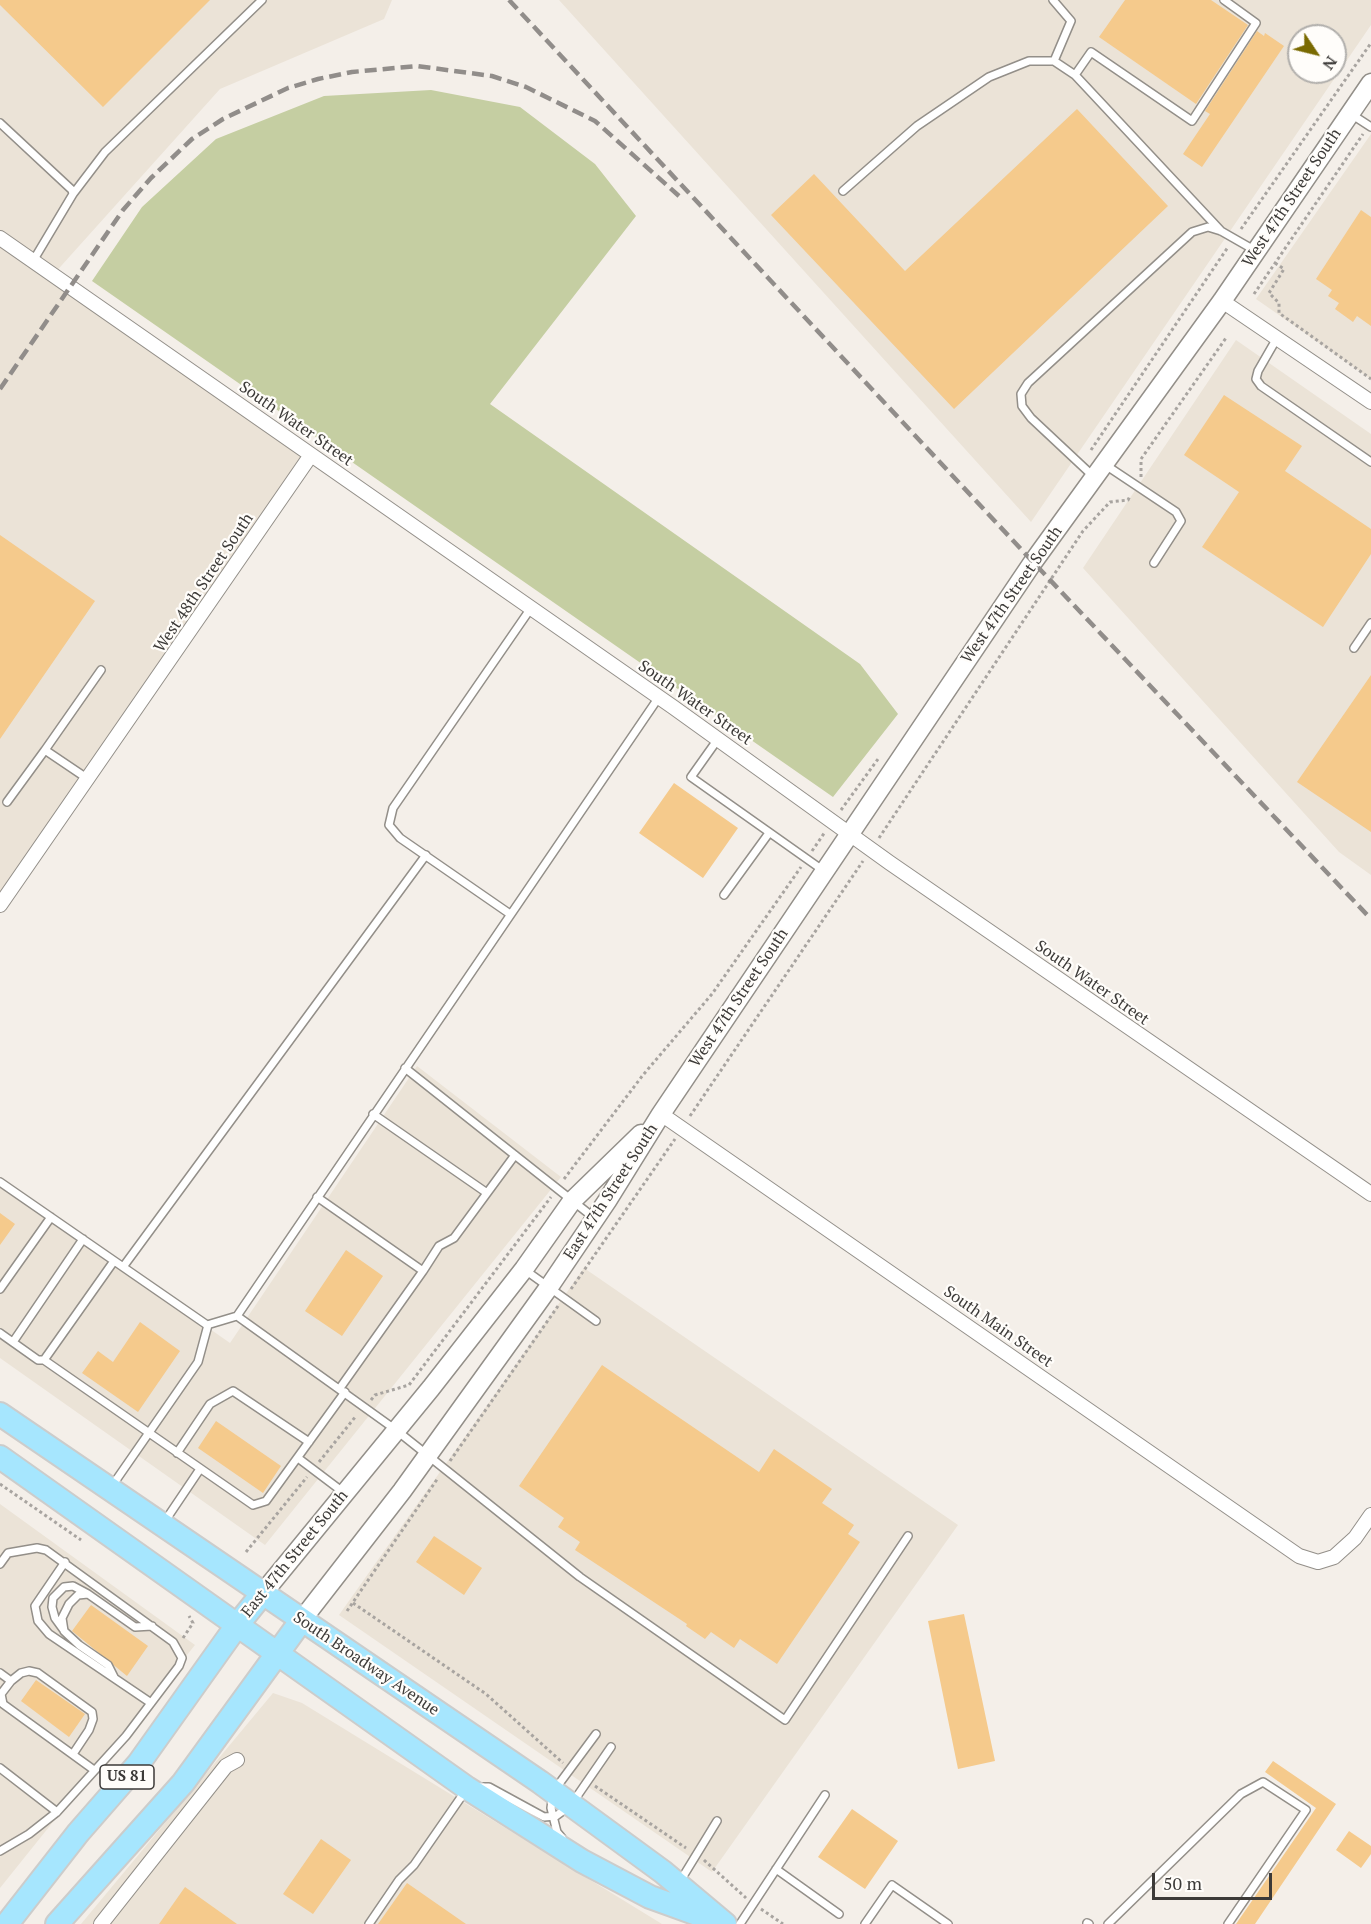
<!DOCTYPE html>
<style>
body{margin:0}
#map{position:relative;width:1371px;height:1924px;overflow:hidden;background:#f4efe9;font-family:"PT Serif",serif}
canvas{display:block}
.north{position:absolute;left:1287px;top:24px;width:60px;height:60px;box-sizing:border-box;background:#fffdfa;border:2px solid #b1afac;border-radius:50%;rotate:125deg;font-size:16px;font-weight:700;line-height:24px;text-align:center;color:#3c3a38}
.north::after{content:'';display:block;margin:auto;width:21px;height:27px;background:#7a6a02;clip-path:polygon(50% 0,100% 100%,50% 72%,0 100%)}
.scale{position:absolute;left:1152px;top:1873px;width:120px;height:27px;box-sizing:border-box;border:3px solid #3c3a38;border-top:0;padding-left:8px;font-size:18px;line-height:21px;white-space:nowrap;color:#3c3a38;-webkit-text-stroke:4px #fffdfa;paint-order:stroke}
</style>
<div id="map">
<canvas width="1371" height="1924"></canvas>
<div class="north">N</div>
<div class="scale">50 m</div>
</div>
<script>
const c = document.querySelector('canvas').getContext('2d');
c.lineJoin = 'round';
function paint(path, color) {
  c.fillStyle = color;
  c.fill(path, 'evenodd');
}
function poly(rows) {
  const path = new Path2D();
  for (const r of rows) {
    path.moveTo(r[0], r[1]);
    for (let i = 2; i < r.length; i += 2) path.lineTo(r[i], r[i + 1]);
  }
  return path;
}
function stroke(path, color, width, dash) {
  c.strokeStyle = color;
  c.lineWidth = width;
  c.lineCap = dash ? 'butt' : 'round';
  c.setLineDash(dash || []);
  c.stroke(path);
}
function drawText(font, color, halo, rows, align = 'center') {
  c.font = font + ' "PT Serif",serif';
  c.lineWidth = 4.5;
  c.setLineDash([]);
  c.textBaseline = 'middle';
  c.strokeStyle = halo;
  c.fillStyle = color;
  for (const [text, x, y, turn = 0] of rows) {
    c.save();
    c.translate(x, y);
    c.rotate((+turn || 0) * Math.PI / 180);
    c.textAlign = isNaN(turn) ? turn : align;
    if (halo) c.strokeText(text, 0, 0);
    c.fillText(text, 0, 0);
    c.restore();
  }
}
const built = poly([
 [0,0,392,0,384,19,220,89,53,275,311,455,0,904],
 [559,0,1371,0,1371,25,1031,522],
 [1299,36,1335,36,1335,72,1299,72],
 [1371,134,1371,379,1256,299],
 [1236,340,1371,434,1371,875,1339,852,1083,568],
 [417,1066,561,1177,265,1545,0,1358,0,1182,230,1343],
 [584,1268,958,1525,712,1872,339,1615],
 [0,1504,195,1645,0,1888],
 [273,1693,302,1703,662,1924,81,1924]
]);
const green = poly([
 [431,90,520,107,595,164,636,216,490,404,860,664,898,714,833,797,92,281,142,207,216,139,324,96]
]);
const building = poly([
 [0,0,210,0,103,107,0,5],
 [1125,0,1211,0,1248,25,1196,104,1099,37],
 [1257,31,1264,36,1265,33,1284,46,1202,167,1183,154,1210,114,1205,111],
 [1077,109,1168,206,954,409,771,215,814,174,905,271],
 [1361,210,1371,217,1371,326,1357,316,1353,322,1335,309,1339,303,1328,296,1332,290,1316,279],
 [1224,395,1302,446,1285,471,1371,529,1371,554,1323,627,1202,547,1239,492,1184,455],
 [0,535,95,601,0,739],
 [1371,675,1371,832,1297,782],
 [674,783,738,828,703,878,639,833],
 [0,1213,15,1224,0,1245],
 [346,1250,383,1276,342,1336,305,1311],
 [140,1322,180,1351,138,1412,82,1373,98,1351,113,1362],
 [602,1365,759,1472,774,1449,832,1489,822,1503,854,1525,848,1534,860,1542,777,1664,740,1639,734,1648,711,1632,705,1639,686,1626,687,1624,575,1550,580,1542,558,1527,564,1518,519,1486],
 [216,1421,281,1466,263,1493,198,1448],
 [434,1536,482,1568,464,1595,416,1562],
 [91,1605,148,1646,127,1676,72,1631],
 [964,1614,995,1761,958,1769,928,1621],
 [36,1680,85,1714,69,1737,21,1701],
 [1273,1761,1336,1804,1255,1924,1236,1924,1316,1808,1265,1772],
 [852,1809,898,1841,865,1889,818,1857],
 [1349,1831,1371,1846,1371,1854,1361,1868,1336,1850],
 [321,1839,351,1860,313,1914,283,1894],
 [407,1883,466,1924,378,1924],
 [185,1887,237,1924,159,1924]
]);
const path = poly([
 [1241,229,1371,43],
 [1275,263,1284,269,1269,293,1279,303,1279,313,1371,379],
 [1254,294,1363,134],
 [1091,450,1228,247],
 [1141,477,1141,459,1226,338],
 [841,810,878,759],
 [879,838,1083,531,1110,502,1128,500,1130,496],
 [812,851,825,832],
 [690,1116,863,861],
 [564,1179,643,1075,712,994,801,867],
 [571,1289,675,1139],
 [371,1400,375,1395,409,1385,551,1197],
 [450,1461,558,1306],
 [319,1462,356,1416],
 [0,1484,81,1540],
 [246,1552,307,1477],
 [353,1603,486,1694,563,1763],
 [347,1611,438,1478],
 [183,1638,193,1623,189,1616],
 [595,1786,686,1848],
 [704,1860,746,1898],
 [761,1909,783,1924]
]);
const service = poly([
 [1053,0,1071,21,1054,61],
 [1075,75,1091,52,1192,121,1256,23,1224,0],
 [1351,114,1371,127],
 [0,123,72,190,73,194,33,261],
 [843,191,917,126,989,77,1029,61,1054,61,1075,75,1221,231],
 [73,194,105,152,262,0],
 [1277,338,1258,371,1256,379,1261,386,1371,462],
 [1104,464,1176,512,1181,521,1154,563],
 [1094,477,1031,418,1022,406,1021,394,1028,383,1192,232,1208,227,1221,231,1256,251],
 [1354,648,1371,623],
 [718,739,691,777,824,871],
 [45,750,101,670],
 [7,802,45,750,88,779],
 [724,895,769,833],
 [510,914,400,838,389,825,393,808,531,608],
 [405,1068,593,1217],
 [373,1114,487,1193],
 [0,1182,207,1325,237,1316,659,697],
 [317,1197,423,1271,340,1388],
 [123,1267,426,855],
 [525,1270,596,1321],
 [423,1271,439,1246,454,1238,515,1155],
 [0,1289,51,1217],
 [237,1316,396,1430,580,1577,785,1720,908,1536],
 [0,1333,38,1360,44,1360,114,1261],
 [13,1342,83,1239],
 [44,1360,253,1505,266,1501,345,1392],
 [177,1453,210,1404,233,1391,309,1442],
 [298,1458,343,1492],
 [112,1486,198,1362,208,1325],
 [165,1521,200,1469],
 [65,1562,35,1606,38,1621,49,1634,151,1703],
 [0,1564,8,1553,37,1548,46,1550,173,1642,182,1658,179,1666,126,1736,57,1812,29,1834,0,1851],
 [63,1629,55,1618,52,1607,53,1598,64,1587,73,1586,88,1594],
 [0,1673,11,1681,1,1694,3,1704,94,1770],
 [114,1677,108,1665,79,1645,64,1631,62,1618,69,1604,78,1595,88,1594,135,1627,152,1626],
 [11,1681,21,1673,29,1671,38,1673,92,1712,93,1719,89,1730,73,1754],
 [0,1768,57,1812],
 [479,1787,489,1787,544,1817,556,1816,571,1805,611,1747],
 [562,1838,557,1832,551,1808,553,1792,596,1734],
 [776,1869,839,1914],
 [679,1883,717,1821],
 [1087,1923,1089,1924],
 [369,1924,399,1880,414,1865,466,1790],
 [740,1924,825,1795],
 [865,1924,892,1885,948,1924],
 [1108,1924,1241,1794,1263,1782,1306,1810,1228,1924]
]);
const minor = poly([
 [0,238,673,707,890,863,1371,1194],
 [1222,301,1371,402],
 [0,905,311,455],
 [661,1114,1299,1556,1318,1562,1334,1557,1355,1538,1371,1515],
 [101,1924,226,1766,237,1760]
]);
const tertiary = poly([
 [263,1593,431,1388,524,1269,572,1201,641,1134],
 [301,1621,402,1491,549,1287,607,1201,661,1114,1033,562,1222,301,1371,83]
]);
const primary = poly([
 [0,1414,540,1782,663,1872,725,1924],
 [0,1457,467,1788,582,1861,650,1897,711,1919],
 [7,1924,78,1833,139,1763,238,1624,263,1593],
 [57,1924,183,1783,301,1621]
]);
const rail = poly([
 [509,0,1033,562,1371,919],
 [0,389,123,210,151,178,192,139,223,119,288,88,318,79,352,72,417,66,492,76,526,87,595,121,679,196]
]);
const shields = [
 [127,1777,54]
];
const shieldNames = [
 ["US 81",127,1777]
];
const streetNames = [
 ["West 47th Street South",1292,198,-56],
 ["South Water Street",296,424,35],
 ["West 48th Street South",204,583,-56],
 ["West 47th Street South",1012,595,-55],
 ["South Water Street",695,703,35],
 ["South Water Street",1092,983,35],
 ["West 47th Street South",739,998,-56],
 ["East 47th Street South",611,1192,-57],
 ["South Main Street",998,1327,35],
 ["East 47th Street South",295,1554,-51],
 ["South Broadway Avenue",366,1664,34]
];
paint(built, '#ebe3d7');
paint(green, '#c5cea2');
paint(building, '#f5ca8c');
stroke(service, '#938f89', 10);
stroke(minor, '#938f89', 16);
stroke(tertiary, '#938f89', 21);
stroke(primary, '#cccccb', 26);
stroke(path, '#a8a4a0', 3, [3, 3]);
stroke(service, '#fff', 7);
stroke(minor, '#fff', 14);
stroke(tertiary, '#fff', 18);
stroke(primary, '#a6e6fe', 22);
stroke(rail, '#918d8a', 4.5, [12, 6]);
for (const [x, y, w] of shields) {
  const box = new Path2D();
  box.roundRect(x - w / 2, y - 12, w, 24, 4.5);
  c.fillStyle = '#fffdfa';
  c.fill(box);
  stroke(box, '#3c3a38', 1.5);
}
drawText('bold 15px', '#3c3a38', null, shieldNames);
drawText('16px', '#3c3a38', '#fffdfa', streetNames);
</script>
